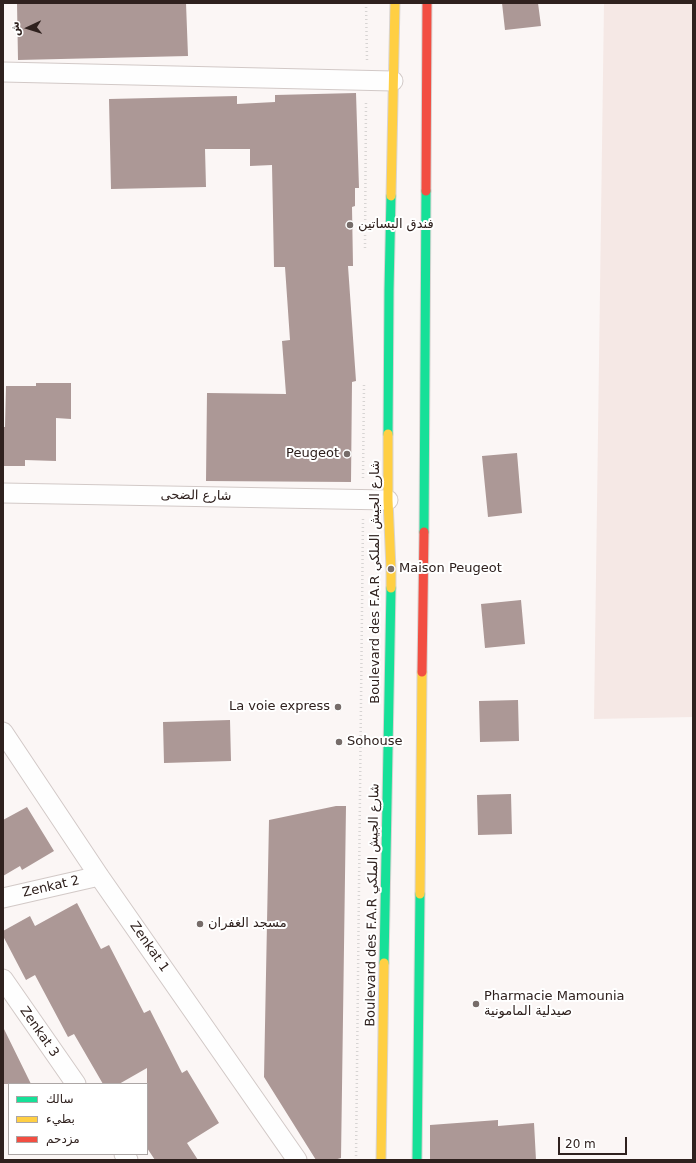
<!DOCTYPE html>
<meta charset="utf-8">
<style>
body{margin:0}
#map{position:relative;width:696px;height:1163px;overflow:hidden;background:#fbf6f5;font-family:"DejaVu Sans",Vazirmatn,sans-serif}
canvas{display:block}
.frame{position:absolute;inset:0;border:4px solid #2f211e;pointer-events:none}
.legend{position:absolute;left:8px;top:1083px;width:140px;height:72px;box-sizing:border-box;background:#fff;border:1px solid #aca6a5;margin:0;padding:5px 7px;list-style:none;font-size:12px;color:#2f211e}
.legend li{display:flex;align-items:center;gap:8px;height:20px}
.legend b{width:20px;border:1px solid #aca6a5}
.north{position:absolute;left:8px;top:8px;width:40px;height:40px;-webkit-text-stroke:3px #fff;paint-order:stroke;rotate:266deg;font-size:11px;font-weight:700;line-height:16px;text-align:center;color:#2f211e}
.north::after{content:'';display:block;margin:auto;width:14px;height:18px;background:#2f211e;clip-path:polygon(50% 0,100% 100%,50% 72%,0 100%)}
.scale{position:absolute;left:558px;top:1137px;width:69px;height:18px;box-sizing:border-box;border:2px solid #2f211e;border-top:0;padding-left:5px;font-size:12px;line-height:14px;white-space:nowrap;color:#2f211e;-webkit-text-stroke:3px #fff;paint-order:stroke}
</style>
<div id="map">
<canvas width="696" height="1163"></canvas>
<div class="frame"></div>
<ul class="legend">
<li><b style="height:5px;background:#16e098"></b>سالك</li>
<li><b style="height:5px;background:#ffcf43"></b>بطيء</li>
<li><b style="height:5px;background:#f24e42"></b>مزدحم</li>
</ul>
<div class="north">ش</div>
<div class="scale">20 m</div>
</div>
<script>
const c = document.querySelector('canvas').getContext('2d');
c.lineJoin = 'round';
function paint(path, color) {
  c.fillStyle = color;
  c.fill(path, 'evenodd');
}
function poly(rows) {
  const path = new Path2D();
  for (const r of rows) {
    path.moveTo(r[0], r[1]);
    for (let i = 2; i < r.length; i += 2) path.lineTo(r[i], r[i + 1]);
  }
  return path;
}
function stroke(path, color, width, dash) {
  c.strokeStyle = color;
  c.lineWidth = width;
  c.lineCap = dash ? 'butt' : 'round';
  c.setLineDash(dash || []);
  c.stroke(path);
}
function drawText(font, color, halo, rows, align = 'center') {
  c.font = font + ' "DejaVu Sans",Vazirmatn,sans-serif';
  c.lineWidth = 4;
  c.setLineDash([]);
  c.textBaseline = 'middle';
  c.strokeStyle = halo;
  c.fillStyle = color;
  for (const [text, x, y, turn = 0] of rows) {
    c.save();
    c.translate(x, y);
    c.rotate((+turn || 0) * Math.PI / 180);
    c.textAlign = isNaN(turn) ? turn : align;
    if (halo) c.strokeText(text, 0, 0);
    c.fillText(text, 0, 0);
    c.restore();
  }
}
const built = poly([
 [604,3,693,3,693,717,594,719]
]);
const building = poly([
 [17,3,186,3,188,56,18,60],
 [502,3,538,3,541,26,505,30],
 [356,93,359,188,355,188,355,206,352,207,353,266,348,266,356,381,352,382,351,482,206,481,207,393,286,394,282,341,290,340,285,267,274,267,272,165,250,166,250,149,205,149,206,187,111,189,109,99,237,96,237,104,275,102,275,95],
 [36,383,71,383,71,419,56,418,56,461,25,460,25,466,3,466,3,427,5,427,6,386,36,386],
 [517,453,522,513,488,517,482,456],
 [521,600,525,644,485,648,481,604],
 [518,700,519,741,480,742,479,701],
 [230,720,231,761,164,763,163,722],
 [511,794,512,834,478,835,477,795],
 [336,806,346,806,341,1158,334,1160,316,1160,264,1077,269,820],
 [27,807,54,851,22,870,20,866,3,876,3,820],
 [77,903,101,949,109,945,144,1013,150,1010,182,1073,187,1070,219,1123,187,1143,198,1160,155,1160,147,1148,147,1068,119,1084,103,1084,74,1034,68,1037,35,975,26,980,3,936,3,931,30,916,35,926],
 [3,1027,31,1084,3,1084],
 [498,1120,498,1126,534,1123,536,1160,430,1160,430,1125]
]);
const path = poly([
 [366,3,367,60],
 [365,248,366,101],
 [363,478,364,385],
 [356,1160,363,519]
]);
const street = poly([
 [3,72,393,81],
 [3,493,388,500],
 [3,732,99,876,297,1160],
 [3,898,99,876],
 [3,979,76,1084],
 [124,1154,128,1160]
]);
const fast = poly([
 [388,434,389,290,391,196],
 [424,532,426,191],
 [384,963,391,588],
 [417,1160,420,894]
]);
const slow = poly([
 [391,196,395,3],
 [388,434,388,500,391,569,391,588],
 [420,894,422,672],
 [381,1160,384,963]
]);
const jam = poly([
 [426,191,427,3],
 [422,672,424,532]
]);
const markers = [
 [350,225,4,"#766c69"],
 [347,454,4,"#766c69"],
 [391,569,4,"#766c69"],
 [338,707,4,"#766c69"],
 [339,742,4,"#766c69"],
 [200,924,4,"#766c69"],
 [476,1004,4,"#766c69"]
];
const poiNames = [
 ["فندق البساتين",358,225],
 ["Peugeot",339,454,"right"],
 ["Maison Peugeot",399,569],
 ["La voie express",330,707,"right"],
 ["Sohouse",347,742],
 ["مسجد الغفران",208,924],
 ["Pharmacie Mamounia",484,997],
 ["صيدلية المامونية",484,1012]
];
const streetNames = [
 ["شارع الضحى",196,496,1],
 ["Boulevard des F.A.R شارع الجيش الملكي",376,582,-90],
 ["Zenkat 2",51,887,-13],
 ["Boulevard des F.A.R شارع الجيش الملكي",373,905,-89],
 ["Zenkat 1",149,947,55],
 ["Zenkat 3",39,1032,55]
];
paint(built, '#f5e8e5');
paint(building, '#ac9896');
stroke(street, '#d2c9c7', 21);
stroke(fast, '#d8d4d2', 11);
stroke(slow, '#d8d4d2', 11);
stroke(jam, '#d8d4d2', 11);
stroke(path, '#d7d4d3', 2.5, [1, 3]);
stroke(street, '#fefefe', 19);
stroke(fast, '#16e098', 9);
stroke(slow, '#ffcf43', 9);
stroke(jam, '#f24e42', 9);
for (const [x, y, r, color] of markers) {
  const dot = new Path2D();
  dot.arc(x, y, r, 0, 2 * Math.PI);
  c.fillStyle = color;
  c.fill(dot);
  stroke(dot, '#fff', 1.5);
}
drawText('13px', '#2f211e', '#fff', poiNames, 'left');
drawText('13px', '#2f211e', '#fff', streetNames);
</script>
